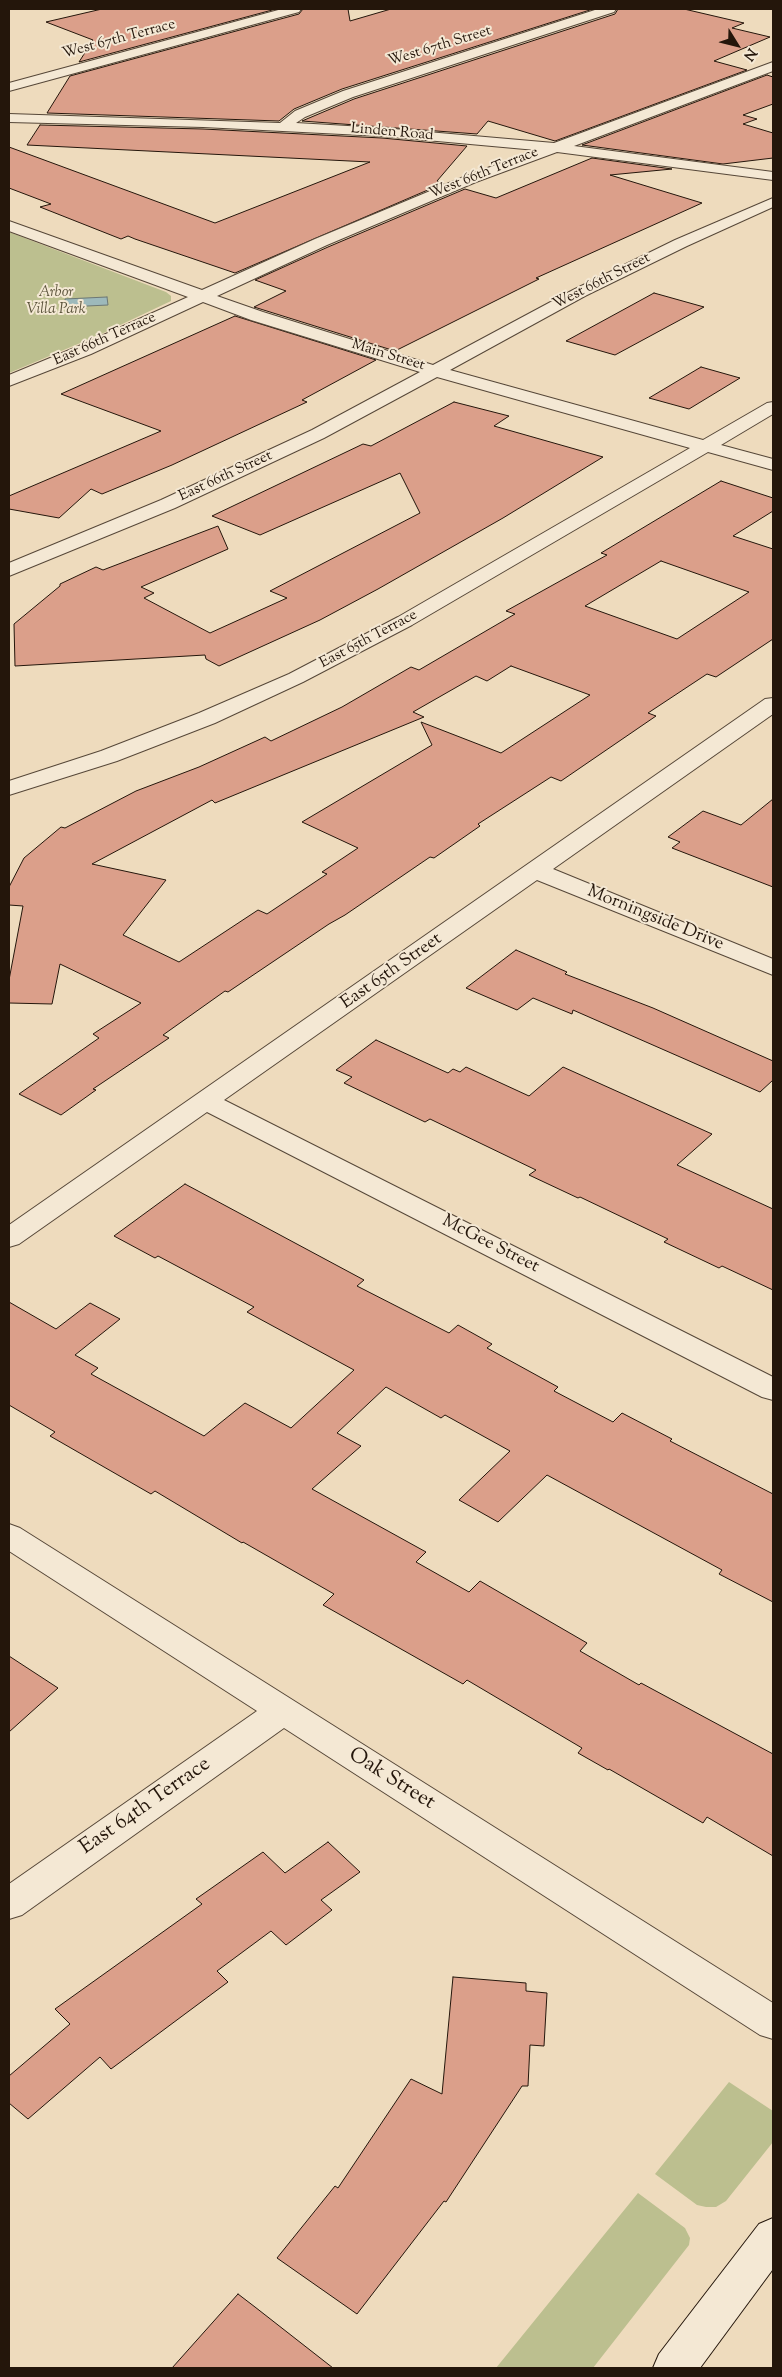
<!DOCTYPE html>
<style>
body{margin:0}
#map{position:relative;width:782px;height:2377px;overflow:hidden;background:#eedbbd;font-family:"Sorts Mill Goudy",serif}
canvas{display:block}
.frame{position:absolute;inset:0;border:10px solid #24160b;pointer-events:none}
.north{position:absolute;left:712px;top:20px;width:50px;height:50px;-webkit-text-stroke:4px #f4e8d4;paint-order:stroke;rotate:126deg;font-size:14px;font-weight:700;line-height:20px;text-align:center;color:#24160b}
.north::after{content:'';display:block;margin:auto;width:18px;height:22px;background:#24160b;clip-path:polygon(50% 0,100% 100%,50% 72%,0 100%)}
</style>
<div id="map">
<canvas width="782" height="2377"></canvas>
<div class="frame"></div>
<div class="north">N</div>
</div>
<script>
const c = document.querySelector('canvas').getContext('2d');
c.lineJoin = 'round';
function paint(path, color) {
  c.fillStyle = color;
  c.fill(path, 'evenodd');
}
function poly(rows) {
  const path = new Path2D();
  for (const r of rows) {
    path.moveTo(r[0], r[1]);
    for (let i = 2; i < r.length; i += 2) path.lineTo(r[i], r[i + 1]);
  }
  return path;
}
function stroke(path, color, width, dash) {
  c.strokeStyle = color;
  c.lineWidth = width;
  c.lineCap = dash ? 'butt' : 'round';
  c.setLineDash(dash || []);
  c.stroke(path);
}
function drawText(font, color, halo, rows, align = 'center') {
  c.font = font + ' "Sorts Mill Goudy",serif';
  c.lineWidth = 4;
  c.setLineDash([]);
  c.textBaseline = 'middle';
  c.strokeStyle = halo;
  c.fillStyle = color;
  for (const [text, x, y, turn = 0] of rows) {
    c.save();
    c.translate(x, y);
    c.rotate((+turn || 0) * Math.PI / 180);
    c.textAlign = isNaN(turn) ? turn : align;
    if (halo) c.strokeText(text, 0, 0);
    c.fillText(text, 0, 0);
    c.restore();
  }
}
const green = poly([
 [9,232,166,292,171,296,171,301,97,336,9,373],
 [729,2082,773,2111,773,2142,726,2201,716,2207,706,2207,697,2205,655,2174],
 [638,2193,685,2228,690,2238,689,2245,593,2368,496,2368]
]);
const water = poly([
 [107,297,108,305,66,307,65,299,107,297]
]);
const building = poly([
 [102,9,276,9,79,62,93,40,46,22,102,9],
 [303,9,348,9,350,21,391,9,593,9,342,89,294,109,279,121,47,113,70,76,299,14,303,9],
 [618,9,684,9,744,23,732,28,770,37,714,61,747,70,555,141,488,121,477,134,302,121,354,99,615,14,618,9],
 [767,75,773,77,773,104,743,115,757,119,743,124,773,133,773,158,723,164,582,145,767,75],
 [40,125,203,129,382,138,467,146,437,181,444,183,235,273,135,239,128,236,121,239,40,207,51,204,9,188,9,147,215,223,370,162,27,145,40,125],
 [592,158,672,169,610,175,702,203,536,278,539,279,395,351,254,307,286,291,255,280,328,247,465,189,496,198,592,158],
 [654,293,704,307,615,355,566,341,654,293],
 [235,316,376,360,302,400,307,402,172,465,102,494,91,489,59,518,9,509,9,496,161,431,61,394,235,316],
 [701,367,740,378,689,409,649,398,701,367],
 [454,402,509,416,494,426,603,457,503,518,378,589,320,620,219,666,206,659,205,655,15,666,14,624,60,586,60,584,96,567,103,570,218,526,228,549,141,587,154,593,144,598,210,633,287,598,270,591,420,513,400,473,260,535,212,516,363,444,371,446,454,402],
 [721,481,773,498,773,511,733,536,773,549,773,639,716,677,707,674,648,713,656,716,561,781,551,777,478,824,480,826,434,858,430,857,345,915,329,924,228,992,225,991,163,1035,169,1038,93,1089,96,1090,61,1115,19,1094,99,1038,93,1034,141,1003,60,964,52,1004,9,1003,9,980,23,906,9,905,9,887,24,858,61,827,65,828,136,791,199,767,265,737,271,741,342,707,411,667,419,670,515,614,506,611,607,555,601,553,721,481],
 [661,561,749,592,677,639,585,606,661,561],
 [511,666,590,695,501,753,421,722,432,745,302,822,358,848,322,872,327,874,267,914,258,910,179,962,123,935,166,880,92,864,212,800,215,803,424,717,413,712,476,676,487,681,511,666],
 [773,799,773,887,672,848,680,842,668,837,703,811,741,825,773,799],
 [516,950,567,972,565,974,653,1008,773,1061,773,1080,760,1092,573,1010,572,1014,533,998,517,1010,466,988,516,950],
 [376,1040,448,1073,453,1069,460,1072,466,1067,529,1096,563,1067,712,1134,677,1165,773,1209,773,1290,722,1266,719,1268,664,1242,668,1239,580,1197,578,1198,529,1175,536,1170,430,1119,425,1122,344,1083,352,1077,336,1070,376,1040],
 [185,1184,364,1280,357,1286,449,1333,458,1325,492,1344,487,1348,558,1387,554,1391,613,1422,622,1413,672,1439,670,1441,773,1494,773,1602,719,1574,722,1570,547,1475,498,1522,459,1500,510,1451,445,1415,441,1418,386,1387,337,1433,361,1446,312,1489,426,1552,416,1562,469,1592,480,1581,587,1643,580,1651,639,1685,641,1683,773,1754,773,1856,707,1817,703,1823,609,1769,608,1770,578,1753,582,1748,467,1680,463,1684,323,1605,334,1594,243,1542,242,1543,155,1491,151,1494,50,1436,55,1432,9,1405,9,1302,56,1329,90,1303,120,1319,75,1355,98,1368,91,1374,204,1436,245,1403,291,1428,354,1370,247,1312,254,1307,158,1256,155,1258,114,1236,185,1184],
 [9,1656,58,1688,9,1732,9,1656],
 [328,1842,360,1872,321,1900,332,1910,286,1945,271,1931,217,1971,228,1982,111,2069,100,2057,28,2119,9,2103,9,2076,70,2024,55,2009,202,1904,196,1899,263,1852,285,1873,328,1842],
 [453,1977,526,1983,526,1991,547,1993,544,2046,530,2045,528,2086,522,2086,446,2202,444,2201,357,2314,277,2258,335,2186,338,2188,411,2079,442,2094,453,1977],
 [238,2294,255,2307,333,2368,172,2368,238,2294]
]);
const minor = poly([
 [282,9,301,9,299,12,9,91,9,83,282,9],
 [598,9,616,9,614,12,353,97,305,117,296,123,382,128,554,143,773,62,773,71,574,146,773,172,773,180,557,152,476,182,327,245,217,296,263,312,433,365,573,290,675,240,773,198,773,207,687,246,585,296,450,370,703,440,767,403,773,402,773,414,721,445,773,459,773,470,708,452,412,625,303,682,215,723,117,761,9,795,9,781,101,751,199,713,289,674,398,617,690,448,437,377,324,438,175,508,9,576,9,563,161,500,312,430,420,372,251,320,203,302,91,354,9,386,9,375,79,346,188,297,9,231,9,221,202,290,315,239,466,176,536,150,382,136,203,127,9,122,9,114,280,123,295,111,343,91,598,9],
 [773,698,773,714,553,869,773,959,773,975,537,880,224,1100,773,1377,773,1400,762,1397,207,1112,19,1244,9,1247,9,1225,765,699,773,698],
 [9,1524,20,1528,773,2003,773,2039,760,2035,284,1728,22,1915,9,1919,9,1884,257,1711,9,1551,9,1524]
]);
const secondary = poly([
 [773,2218,773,2269,700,2368,653,2368,659,2354,759,2224,773,2218]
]);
const farStreetnames = [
 ["West 67th Terrace",119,40,-15],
 ["West 67th Street",440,47,-17],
 ["Linden Road",392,133,5],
 ["West 66th Terrace",484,174,-22],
 ["West 66th Street",602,282,-27],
 ["East 66th Terrace",105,340,-24],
 ["Main Street",388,356,17],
 ["East 66th Street",226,477,-25],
 ["East 65th Terrace",369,640,-28]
];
const farParknames = [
 ["Arbor",56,293],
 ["Villa Park",56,310]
];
const streetNames = [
 ["Morningside Drive",655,919,22],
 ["East 65th Street",392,972,-35],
 ["McGee Street",490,1245,27]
];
const nearStreetnames = [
 ["Oak Street",391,1780,32],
 ["East 64th Terrace",146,1807,-35]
];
paint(green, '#bcbf8f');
paint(water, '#9db9bb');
stroke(water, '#6d7875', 1);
paint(building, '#db9f8a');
stroke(building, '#24160b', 1);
stroke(minor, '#564738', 2);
stroke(secondary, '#24160b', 2);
paint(minor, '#f4e8d4');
paint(secondary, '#f4e8d4');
drawText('15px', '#24160b', '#f4e8d4', farStreetnames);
drawText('italic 15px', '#595139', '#f4e8d4', farParknames);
drawText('18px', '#24160b', '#f4e8d4', streetNames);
drawText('21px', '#24160b', '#f4e8d4', nearStreetnames);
</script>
